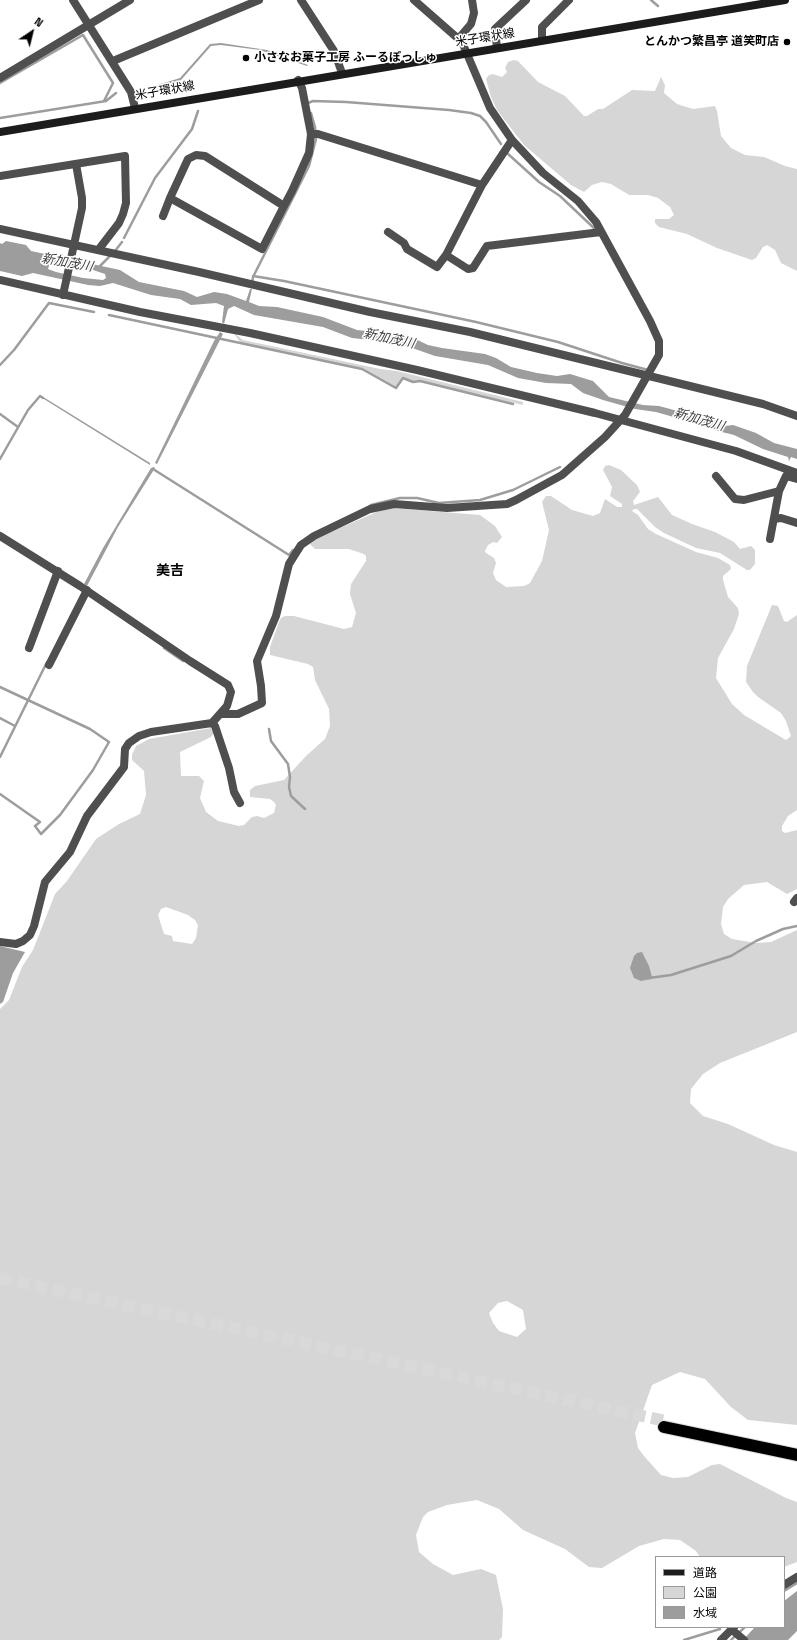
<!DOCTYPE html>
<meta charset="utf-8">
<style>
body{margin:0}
#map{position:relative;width:797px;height:1640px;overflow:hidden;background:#fff;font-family:"Space Grotesk","Noto Sans JP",sans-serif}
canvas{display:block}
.legend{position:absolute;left:655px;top:1556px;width:130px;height:72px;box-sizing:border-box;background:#fff;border:1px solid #999;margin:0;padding:5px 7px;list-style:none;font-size:12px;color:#000}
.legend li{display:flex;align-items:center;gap:8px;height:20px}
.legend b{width:20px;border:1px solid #999}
.north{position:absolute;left:12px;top:12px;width:40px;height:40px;-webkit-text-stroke:3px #fff;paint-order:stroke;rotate:35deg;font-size:11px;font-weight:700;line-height:16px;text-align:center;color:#000}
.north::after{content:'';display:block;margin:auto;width:14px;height:18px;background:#000;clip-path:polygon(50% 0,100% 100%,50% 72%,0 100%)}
</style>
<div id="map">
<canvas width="797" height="1640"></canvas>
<ul class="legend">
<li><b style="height:5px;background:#1c1c1c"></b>道路</li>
<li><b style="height:11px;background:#d6d6d6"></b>公園</li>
<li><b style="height:11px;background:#9d9d9d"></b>水域</li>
</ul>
<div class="north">N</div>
</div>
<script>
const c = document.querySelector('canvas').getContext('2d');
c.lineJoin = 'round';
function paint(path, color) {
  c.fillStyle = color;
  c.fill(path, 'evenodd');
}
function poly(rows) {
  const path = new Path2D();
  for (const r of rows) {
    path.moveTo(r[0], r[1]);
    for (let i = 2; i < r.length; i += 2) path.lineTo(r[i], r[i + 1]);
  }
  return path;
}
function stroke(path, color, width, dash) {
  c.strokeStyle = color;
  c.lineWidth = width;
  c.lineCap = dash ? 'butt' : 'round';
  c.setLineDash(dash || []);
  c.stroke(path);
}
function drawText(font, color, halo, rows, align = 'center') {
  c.font = font + ' "Space Grotesk","Noto Sans JP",sans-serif';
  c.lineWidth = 3;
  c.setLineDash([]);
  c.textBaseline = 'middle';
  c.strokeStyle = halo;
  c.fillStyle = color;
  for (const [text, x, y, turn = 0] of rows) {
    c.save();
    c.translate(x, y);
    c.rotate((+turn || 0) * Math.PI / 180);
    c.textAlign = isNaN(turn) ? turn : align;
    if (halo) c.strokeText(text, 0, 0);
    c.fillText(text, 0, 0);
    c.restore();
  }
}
const green = poly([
 [514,60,518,61,538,82,565,96,584,116,587,116,598,109,603,109,632,90,655,91,661,77,665,85,664,93,677,104,693,109,715,106,717,111,721,136,731,148,745,155,764,157,785,166,797,169,797,271,781,263,775,250,767,245,763,247,756,258,752,260,717,248,687,234,659,227,655,223,655,219,669,219,674,215,670,207,658,198,648,195,629,195,611,184,602,182,592,185,584,192,571,185,524,145,497,110,491,97,486,79,489,75,493,74,502,77,507,72,505,68,508,62],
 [233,332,243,340,380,369,397,371,523,402,523,405,420,381,413,382,403,377,396,387,362,368,242,344,239,341],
 [609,465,621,470,637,485,640,492,633,501,634,505,658,497,672,515,692,524,715,532,734,542,740,549,751,546,755,550,755,564,750,570,747,570,720,553,696,548,664,533,655,527,637,509,634,509,632,511,638,515,648,529,656,534,696,552,718,558,730,565,731,569,723,576,723,580,728,597,738,608,739,614,734,629,718,658,716,678,732,704,744,715,786,740,791,736,786,721,781,713,758,697,753,692,746,682,747,666,772,605,778,606,784,621,787,622,797,615,797,810,788,816,782,826,782,831,785,833,797,830,797,889,787,894,767,882,744,885,728,899,723,907,721,924,724,934,732,939,756,943,771,942,797,930,797,1032,720,1063,703,1074,691,1089,690,1103,703,1116,728,1124,774,1145,797,1152,797,1425,748,1420,731,1407,705,1379,680,1372,652,1385,635,1433,638,1448,644,1456,661,1475,673,1478,688,1477,712,1465,720,1464,786,1498,797,1502,797,1562,784,1567,784,1557,700,1557,696,1551,680,1540,664,1539,639,1546,602,1568,589,1567,565,1549,523,1530,499,1509,477,1500,447,1505,428,1512,423,1517,416,1535,419,1552,433,1564,453,1575,481,1569,496,1575,503,1609,502,1637,499,1640,0,1640,0,1009,9,1000,22,967,33,950,55,894,67,881,96,839,119,824,140,814,146,795,144,771,132,760,132,755,136,746,149,739,211,728,214,733,211,737,180,752,181,776,199,776,204,781,200,798,206,812,218,821,239,826,244,825,252,817,257,816,264,818,274,813,276,805,274,802,270,799,250,797,250,790,255,786,284,780,306,756,325,739,330,726,329,709,315,680,313,667,308,664,270,655,270,647,279,622,281,618,285,616,294,616,344,629,352,627,356,613,350,594,351,584,366,561,366,556,364,554,349,549,315,549,310,544,313,540,381,510,392,508,480,515,495,526,502,537,497,543,493,542,488,545,485,551,486,553,494,558,496,563,493,573,496,580,506,587,524,586,530,583,542,561,549,530,542,502,546,496,551,496,572,510,593,516,600,513,605,499,617,507,622,507,622,504,610,496,612,487,603,470,605,466],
 [166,907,188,915,195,920,198,925,196,938,192,944,173,941,172,936,164,934,158,915,161,909],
 [507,1301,523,1310,526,1329,517,1337,499,1331,493,1323,489,1313,498,1303]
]);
const water = poly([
 [221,43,267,50,308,65,307,66,260,50,221,45,211,46,181,80,151,89,151,87,180,78,210,44],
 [6,241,26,245,31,251,120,270,139,282,184,291,197,297,214,292,227,294,246,301,250,289,252,289,249,302,259,306,277,307,323,317,357,330,409,336,428,345,442,348,485,354,496,358,511,367,537,373,557,376,570,374,593,381,609,397,643,405,659,406,685,413,705,415,725,426,733,425,756,433,774,443,797,449,797,459,791,457,789,461,788,457,763,449,734,435,718,431,712,428,656,412,635,409,603,400,583,393,571,384,546,383,518,378,488,365,435,356,398,343,352,338,323,327,254,315,234,306,228,309,224,324,222,322,224,306,216,303,191,305,180,299,151,295,113,283,100,286,88,285,33,273,22,276,0,271,0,243,2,244],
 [50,263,90,269,105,274,106,278,103,280,83,278,56,272,48,269],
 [220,332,223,334,157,464,155,463,214,341],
 [40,395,150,463,150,465,39,396],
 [154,467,155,468,118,527,87,586,84,584,103,548,151,468],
 [0,946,25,952,13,973,3,1002,0,1004],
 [642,952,649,966,652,977,651,979,641,981,634,978,630,968,634,956,637,953],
 [797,1591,797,1631,788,1640,743,1640,755,1627,784,1627,784,1601]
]);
const stream = poly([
 [651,0,658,6],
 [0,83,83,35,113,83,104,101],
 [308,103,313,101,346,102,449,110,471,113,480,116,486,122,501,144],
 [0,118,106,101,116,93],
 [507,153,539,182,560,196,596,230],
 [124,238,155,178,192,129,198,111],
 [115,251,122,242],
 [98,268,111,255],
 [253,276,284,281,476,322,558,342,622,363,648,370],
 [252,283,253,277,309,166,316,139,315,127,311,113],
 [109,315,362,369,396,388,403,378,413,382,420,381,513,404],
 [0,365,14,350,49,303,94,312],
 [0,414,18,427],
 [0,459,28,410,40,396,43,398],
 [153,469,289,555,293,550],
 [371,505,400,498,417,498,439,503,480,500,513,490,560,467],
 [164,648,183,661],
 [0,687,90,729,109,742,93,770,60,815,41,834,35,826,40,822,0,794],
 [0,718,15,726],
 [269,729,271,741,288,764,290,777,289,787,291,796,305,809],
 [0,757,47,662],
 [649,978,671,975,731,956,756,941,783,929,797,926],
 [784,1591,797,1583],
 [684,1640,720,1629],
 [731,1640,745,1627]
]);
const highwayTunnel = poly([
 [0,1278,666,1421]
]);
const street = poly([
 [73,0,131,92,135,108],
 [301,0,334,51,342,73],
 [459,38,471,24,474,13,472,0],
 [542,40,542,27,569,0],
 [497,48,495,29,526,0],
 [113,61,259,0],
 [0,78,130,0],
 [298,80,302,88,311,134,318,134,482,185],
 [0,176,125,156,126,203,123,214,119,223,99,249],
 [284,206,205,156,196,155,188,159,170,198,262,249,284,206,292,191,309,153,311,134],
 [163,216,170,198],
 [0,229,199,272,370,312,470,332,763,404,797,416],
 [388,232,404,243,407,249,437,267,446,255,468,269,473,268,487,246,601,232],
 [446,255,482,185,512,140],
 [0,280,140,312,250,333,417,370,595,413,736,451,797,473],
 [63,295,82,208,82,198,76,164],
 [716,476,735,499,744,500,779,491],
 [774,519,781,518,797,523],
 [0,536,80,586,190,661,228,685,231,692,227,706,212,723,151,732,139,736,129,743,125,749,124,767,87,816,70,852,45,882,34,926,30,935,23,941,16,944,0,942],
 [770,539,779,491,786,476,797,479],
 [29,648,58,571],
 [49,665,87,590],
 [221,714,238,714,262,703,261,686,257,661,276,616,289,564,301,545,314,536,370,509,394,504,447,508,507,504,516,500,562,475,605,437,625,415,659,355,659,341,650,321,596,222,578,201,543,173,512,140,490,108,462,42,414,0],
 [212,723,215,726,229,768,234,792,240,803],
 [794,902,797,898],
 [784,1585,797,1577],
 [731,1629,744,1640],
 [721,1640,734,1627]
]);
const secondary = poly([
 [0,132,785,0]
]);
const highway = poly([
 [664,1427,797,1455]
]);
const markers = [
 [787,42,4,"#000"],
 [246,58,4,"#000"]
];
const streetNames = [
 ["米子環状線",485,38,-9],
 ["米子環状線",165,91,-10]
];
const poiNames = [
 ["とんかつ繁昌亭 道笑町店",779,42],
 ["小さなお菓子工房 ふーるぽっしゅ",254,58,"left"]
];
const waterNames = [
 ["新加茂川",67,263,10],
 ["新加茂川",389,339,12],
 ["新加茂川",699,420,16]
];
const quarterNames = [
 ["美吉",170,571]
];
paint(green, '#d6d6d6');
paint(water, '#9d9d9d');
stroke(stream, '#9d9d9d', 2.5);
stroke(highwayTunnel, '#d9d9d9', 12, [12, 6]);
stroke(highway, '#dbdbdb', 14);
stroke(street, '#4f4f4f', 8);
stroke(secondary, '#1c1c1c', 8);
stroke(highway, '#000', 12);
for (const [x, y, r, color] of markers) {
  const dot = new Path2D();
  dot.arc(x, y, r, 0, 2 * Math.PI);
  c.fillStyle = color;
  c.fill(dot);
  stroke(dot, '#fff', 1.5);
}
drawText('12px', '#000', '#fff', streetNames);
drawText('bold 12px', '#000', '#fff', poiNames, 'right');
drawText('italic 13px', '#3e3e3e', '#fff', waterNames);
drawText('bold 14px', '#000', '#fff', quarterNames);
</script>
